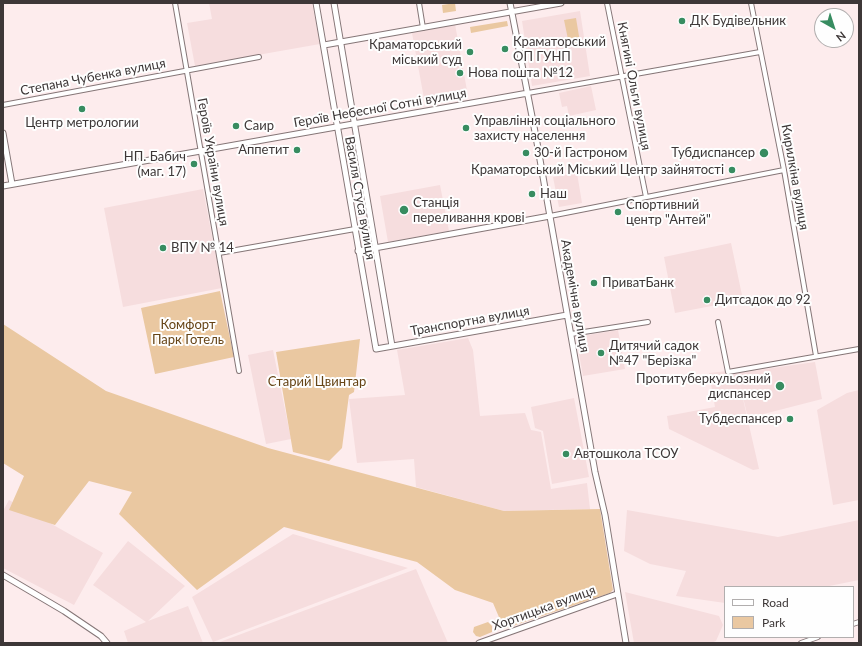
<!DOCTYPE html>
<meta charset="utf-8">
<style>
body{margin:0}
#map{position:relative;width:862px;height:646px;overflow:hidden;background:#fdeced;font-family:Lato,sans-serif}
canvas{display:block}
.frame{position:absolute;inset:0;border:4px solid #3d3737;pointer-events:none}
.legend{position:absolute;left:724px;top:586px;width:130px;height:52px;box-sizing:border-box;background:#fefefe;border:1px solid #b1aeae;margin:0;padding:5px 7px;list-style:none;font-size:12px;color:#3d3737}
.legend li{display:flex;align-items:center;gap:8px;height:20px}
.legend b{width:20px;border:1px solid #b1aeae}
.north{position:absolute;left:814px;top:8px;width:40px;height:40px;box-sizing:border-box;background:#fefefe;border:1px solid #b1aeae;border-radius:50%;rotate:141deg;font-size:11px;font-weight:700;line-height:16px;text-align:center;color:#3d3737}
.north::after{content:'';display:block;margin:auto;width:14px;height:18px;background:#378c60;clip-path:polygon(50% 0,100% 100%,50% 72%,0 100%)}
</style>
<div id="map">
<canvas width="862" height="646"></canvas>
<div class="frame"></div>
<ul class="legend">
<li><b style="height:5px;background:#fff"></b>Road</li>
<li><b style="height:11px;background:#eac8a1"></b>Park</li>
</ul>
<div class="north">N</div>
</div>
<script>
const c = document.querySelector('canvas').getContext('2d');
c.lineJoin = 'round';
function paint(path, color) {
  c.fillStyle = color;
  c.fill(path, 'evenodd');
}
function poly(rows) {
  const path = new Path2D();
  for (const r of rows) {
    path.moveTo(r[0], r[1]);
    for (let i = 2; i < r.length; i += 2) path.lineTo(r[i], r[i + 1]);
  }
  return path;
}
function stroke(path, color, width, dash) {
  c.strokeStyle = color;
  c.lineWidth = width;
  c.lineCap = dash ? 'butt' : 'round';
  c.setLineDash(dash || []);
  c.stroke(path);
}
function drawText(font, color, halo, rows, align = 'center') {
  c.font = font + ' Lato,sans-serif';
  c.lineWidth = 4;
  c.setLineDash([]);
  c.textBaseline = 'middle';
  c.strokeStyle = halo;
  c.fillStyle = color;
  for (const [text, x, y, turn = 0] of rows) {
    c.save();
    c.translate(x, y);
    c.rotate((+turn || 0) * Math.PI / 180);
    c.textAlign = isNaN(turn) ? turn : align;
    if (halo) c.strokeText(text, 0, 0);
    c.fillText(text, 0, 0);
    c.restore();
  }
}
const built = poly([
 [209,3,312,3,320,44,195,66,187,23,212,19],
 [580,11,590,76,532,86,522,21],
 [455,24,468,96,425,104,412,33],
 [591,86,596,110,569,116,567,106,562,107,559,93],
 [577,173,582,203,559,207,553,177],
 [440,185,449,231,388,242,380,196],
 [203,189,222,288,123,307,104,208],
 [731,243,743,300,675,313,664,257],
 [618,330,625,369,583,376,576,337],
 [468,338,473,350,480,416,525,413,531,430,541,432,551,489,587,483,590,509,504,511,416,487,414,459,357,463,349,399,405,395,397,350],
 [273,350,291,439,266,444,248,355],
 [815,362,822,399,748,418,738,377,759,469,753,470,669,429,667,416,715,407,709,373,736,370,737,373],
 [859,390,859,500,833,505,817,410,847,393],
 [574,398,589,477,552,484,543,431,535,428,531,407],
 [9,500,103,553,74,605,3,568,3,511],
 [627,510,778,537,859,520,859,580,824,587,725,587,725,603,676,596,686,571,650,564,624,551],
 [293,534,408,568,213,642,192,597],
 [128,541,185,586,148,621,188,606,203,643,128,643,124,631,146,622,93,585],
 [416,569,448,643,217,643],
 [625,592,719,616,723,625,716,641,711,643,634,643]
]);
const green = poly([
 [455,3,456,11,443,13,442,5],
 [576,18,580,42,569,44,564,20],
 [507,21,508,26,471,33,470,27],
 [220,291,234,357,155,374,141,308],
 [3,324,106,391,268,448,504,511,600,509,613,590,610,593,504,629,493,603,455,590,417,562,284,527,197,590,119,514,132,492,89,481,55,525,9,510,24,476,3,463],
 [360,339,354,392,349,395,342,448,329,461,293,452,276,352],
 [488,622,492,626,492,632,480,637,476,636,473,632,474,627]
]);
const minor = poly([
 [175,3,239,371],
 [419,3,423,28],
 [607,3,646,197],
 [751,3,784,170,816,356],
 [528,93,760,52],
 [3,105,259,57],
 [550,216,784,170],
 [219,253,355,229],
 [718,322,728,372,859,349],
 [571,334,648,322],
 [853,624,859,622],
 [801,643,818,637]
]);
const tertiary = poly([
 [316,3,376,349,567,315],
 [334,3,392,346],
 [510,3,536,137,595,472,605,515,626,643],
 [324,45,561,3],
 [3,133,12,184],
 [3,186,528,93],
 [358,251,550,216],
 [3,575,64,611,101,636,107,643],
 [479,643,617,594]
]);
const markers = [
 [682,21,4,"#378c60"],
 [505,49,4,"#378c60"],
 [470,52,4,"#378c60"],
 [460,73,4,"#378c60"],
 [82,109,4,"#378c60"],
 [236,126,4,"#378c60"],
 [466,128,4,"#378c60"],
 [297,150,4,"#378c60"],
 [526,153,4,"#378c60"],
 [764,153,5,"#378c60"],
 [194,164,4,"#378c60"],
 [732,170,4,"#378c60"],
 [532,194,4,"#378c60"],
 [404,210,5,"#378c60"],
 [618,212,4,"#378c60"],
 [163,248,4,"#378c60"],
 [594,283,4,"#378c60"],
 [707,300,4,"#378c60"],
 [601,353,4,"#378c60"],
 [780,386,5,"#378c60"],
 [790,419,4,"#378c60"],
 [566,454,4,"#378c60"]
];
const poiNames = [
 ["ДК Будівельник",690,21],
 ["Краматорський",513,42],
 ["ОП ГУНП",513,57],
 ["Краматорський",462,45,"right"],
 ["міський суд",462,60,"right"],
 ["Нова пошта №12",468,73],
 ["Управління соціального",474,121],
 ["захисту населення",474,136],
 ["Центр метрологии",82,123,"center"],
 ["Саир",244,126],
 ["Аппетит",289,150,"right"],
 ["30-й Гастроном",534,153],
 ["Тубдиспансер",755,153,"right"],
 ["НП. Бабич",186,157,"right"],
 ["(маг. 17)",186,172,"right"],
 ["Краматорський Міський Центр зайнятості",724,170,"right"],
 ["Наш",540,194],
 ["Станція",413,203],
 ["переливання крові",413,218],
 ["Спортивний",626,205],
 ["центр \"Антей\"",626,220],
 ["ВПУ № 14",171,248],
 ["ПриватБанк",602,283],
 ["Дитсадок до 92",715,300],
 ["Дитячий садок",609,346],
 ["№47 \"Берізка\"",609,361],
 ["Протитуберкульозний",771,379,"right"],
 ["диспансер",771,394,"right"],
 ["Тубдеспансер",782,419,"right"],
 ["Автошкола ТСОУ",574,454]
];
const streetNames = [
 ["Степана Чубенка вулиця",93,77,-11],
 ["Княгині Ольги вулиця",634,86,79],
 ["Героїв Небесної Сотні вулиця",380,108,-10],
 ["Героїв України вулиця",213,162,80],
 ["Кирилкіна вулиця",795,177,80],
 ["Василя Стуса вулиця",360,198,80],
 ["Академічна вулиця",575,296,80],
 ["Транспортна вулиця",470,321,-10],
 ["Хортицька вулиця",544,608,-20]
];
const parkNames = [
 ["Комфорт",188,325],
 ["Парк Готель",188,340],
 ["Старий Цвинтар",317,382]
];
paint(built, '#f6ddde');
paint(green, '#eac8a1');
stroke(minor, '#857677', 6);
stroke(tertiary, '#857677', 7);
stroke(minor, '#fff', 4);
stroke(tertiary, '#fff', 5);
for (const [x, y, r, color] of markers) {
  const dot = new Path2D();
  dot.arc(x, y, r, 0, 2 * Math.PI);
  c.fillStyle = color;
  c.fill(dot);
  stroke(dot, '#fefefe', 1.5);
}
drawText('13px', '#3d3737', '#fefefe', poiNames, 'left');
drawText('13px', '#3d3737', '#fefefe', streetNames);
drawText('13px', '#664416', '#fefefe', parkNames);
</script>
